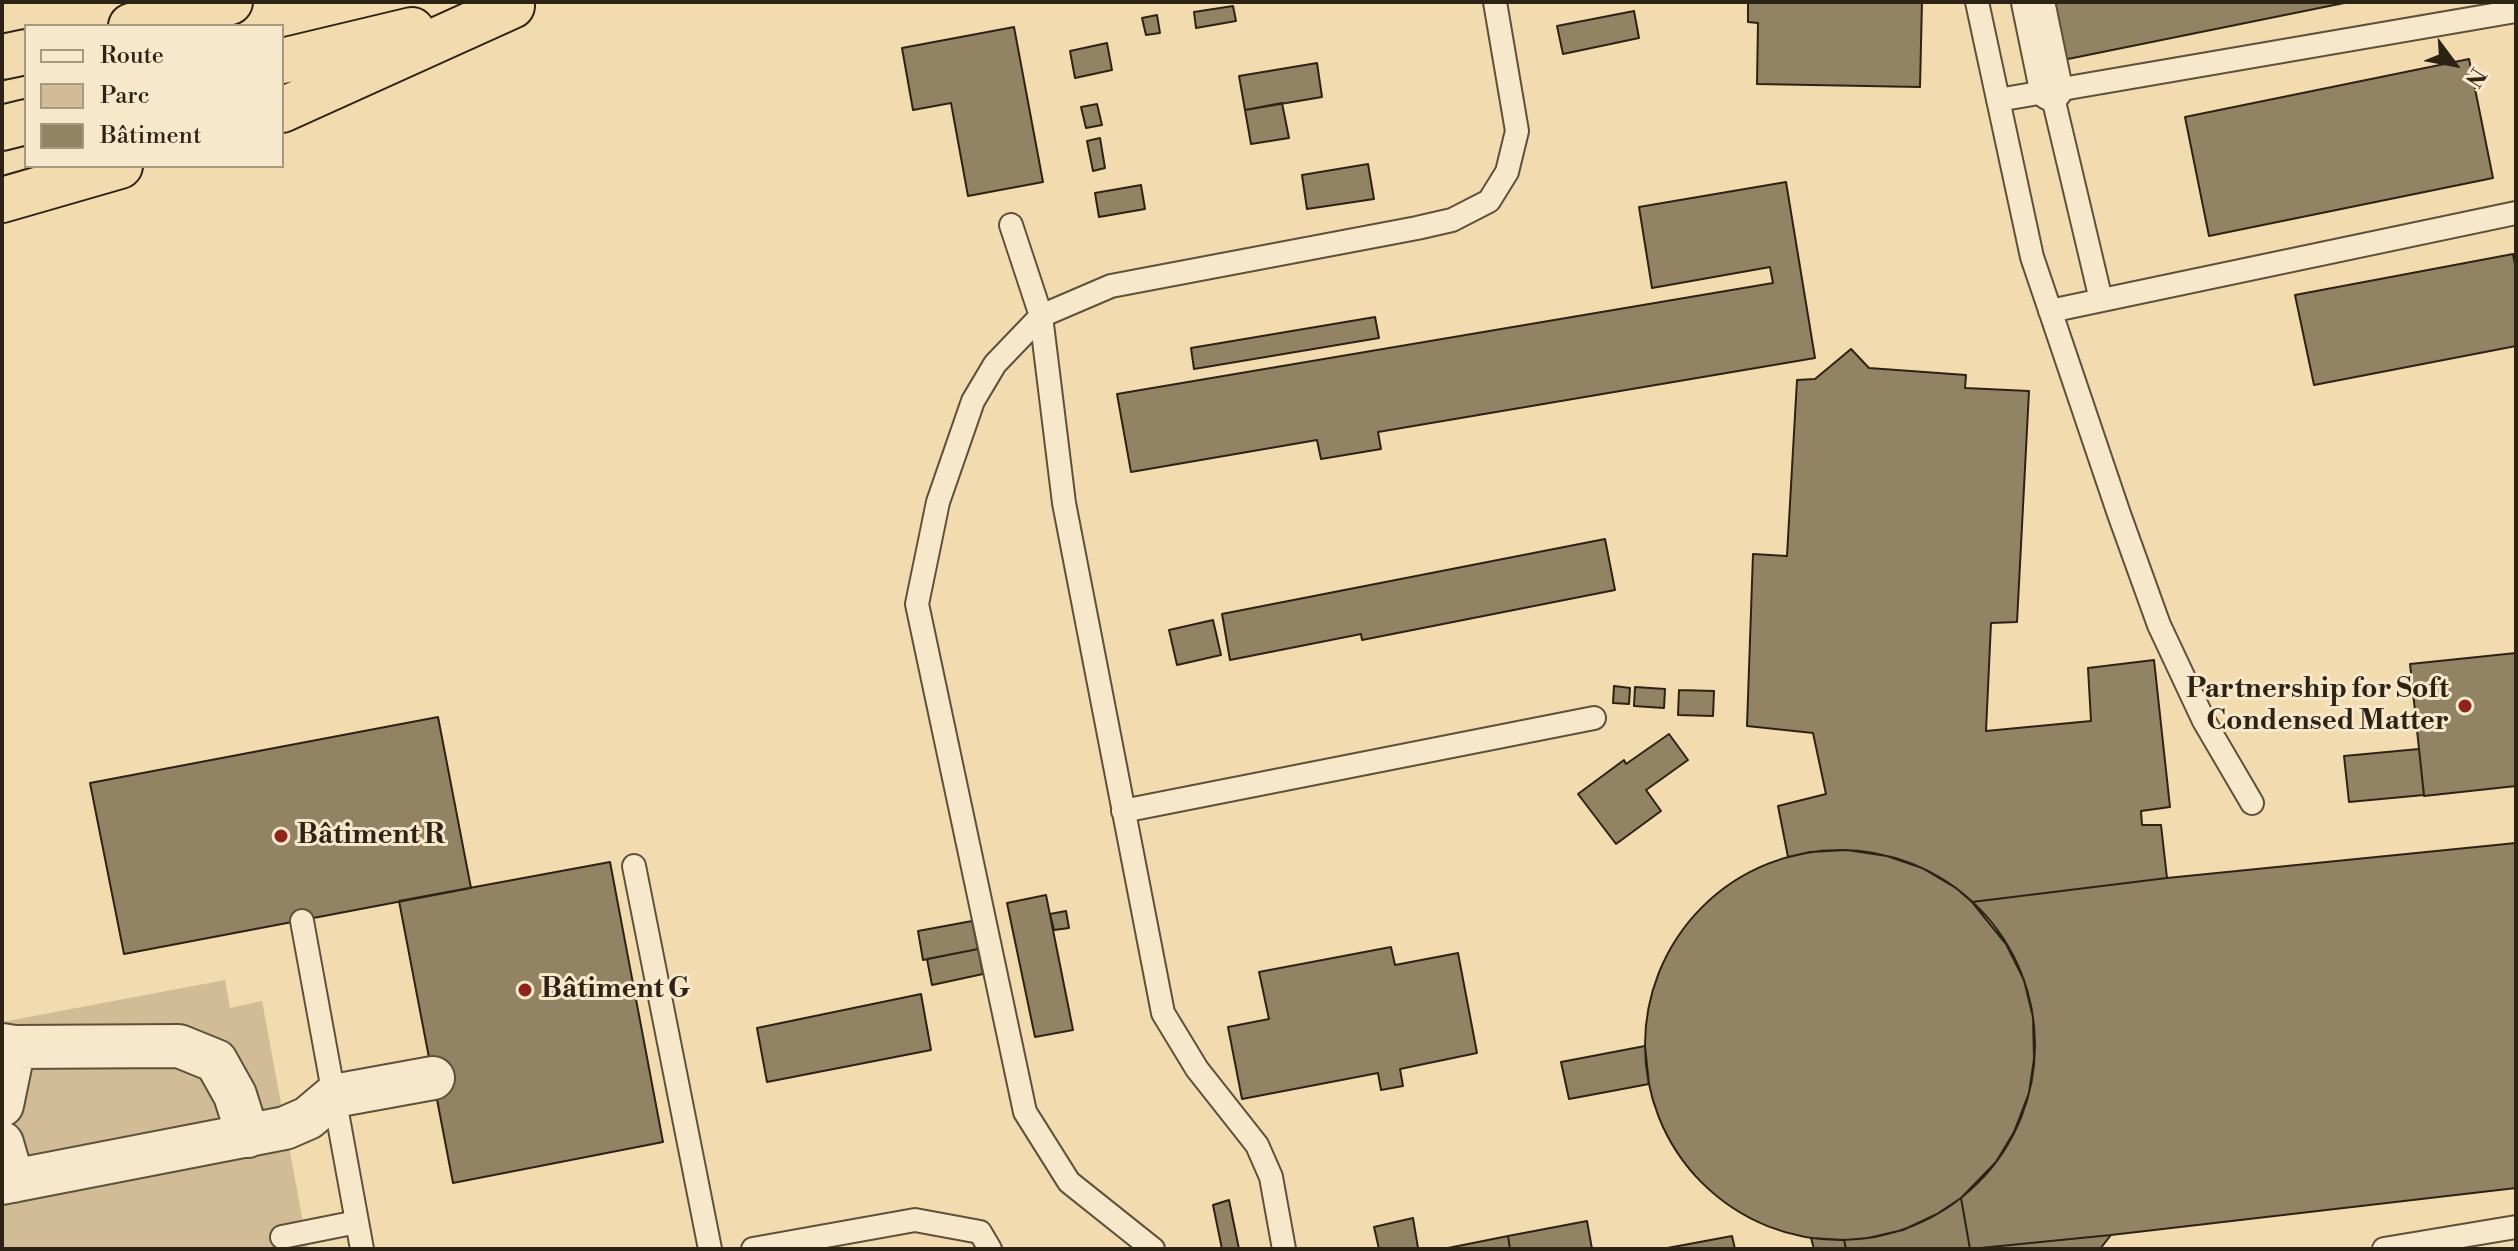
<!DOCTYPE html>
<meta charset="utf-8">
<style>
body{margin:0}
#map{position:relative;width:2518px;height:1251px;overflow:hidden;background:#f2dbaf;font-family:"Libre Bodoni",serif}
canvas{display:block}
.frame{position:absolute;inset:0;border:4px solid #2d2315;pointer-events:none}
.legend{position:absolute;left:24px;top:24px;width:260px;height:144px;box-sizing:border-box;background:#f7e8cb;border:2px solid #a69982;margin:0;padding:10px 14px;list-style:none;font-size:24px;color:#2d2315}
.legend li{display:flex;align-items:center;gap:16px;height:40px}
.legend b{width:40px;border:2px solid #a69982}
.north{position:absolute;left:2414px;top:24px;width:80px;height:80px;-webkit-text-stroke:6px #f7e8cb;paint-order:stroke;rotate:122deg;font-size:22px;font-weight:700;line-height:32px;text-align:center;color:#2d2315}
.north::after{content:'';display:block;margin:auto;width:28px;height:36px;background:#2d2315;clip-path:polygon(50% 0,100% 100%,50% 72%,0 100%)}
</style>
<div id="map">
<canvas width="2518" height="1251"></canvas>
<div class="frame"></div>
<ul class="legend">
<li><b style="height:10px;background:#f7e8cb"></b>Route</li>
<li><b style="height:22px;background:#d1bc95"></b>Parc</li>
<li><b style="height:22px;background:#938365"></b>Bâtiment</li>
</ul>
<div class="north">N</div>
</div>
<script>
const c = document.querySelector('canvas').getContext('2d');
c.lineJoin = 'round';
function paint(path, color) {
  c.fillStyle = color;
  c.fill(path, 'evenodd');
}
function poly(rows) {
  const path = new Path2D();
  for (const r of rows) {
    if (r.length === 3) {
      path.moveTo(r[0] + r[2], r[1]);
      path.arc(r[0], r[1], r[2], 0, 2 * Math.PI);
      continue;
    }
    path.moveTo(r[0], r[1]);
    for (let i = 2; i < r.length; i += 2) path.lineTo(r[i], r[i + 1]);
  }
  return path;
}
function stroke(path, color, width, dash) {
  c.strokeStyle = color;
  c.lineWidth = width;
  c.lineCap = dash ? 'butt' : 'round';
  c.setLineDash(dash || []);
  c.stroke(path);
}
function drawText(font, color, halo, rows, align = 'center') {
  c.font = font + ' "Libre Bodoni",serif';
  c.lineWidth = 6;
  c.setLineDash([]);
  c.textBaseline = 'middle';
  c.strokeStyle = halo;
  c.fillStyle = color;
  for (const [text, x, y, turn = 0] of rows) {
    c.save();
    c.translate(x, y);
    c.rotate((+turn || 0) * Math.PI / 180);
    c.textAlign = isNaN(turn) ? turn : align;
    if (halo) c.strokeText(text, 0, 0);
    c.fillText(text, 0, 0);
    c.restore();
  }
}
const green = poly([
 [225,980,230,1008,262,1001,308,1249,2,1249,2,1022]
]);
const building = poly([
 [1748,2,1922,2,1920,87,1757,84,1758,23,1748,22,1748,2],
 [2051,2,2349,2,2063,60,2051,2],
 [1233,6,1236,21,1196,28,1194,12,1233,6],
 [1634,11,1639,38,1563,54,1557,26,1634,11],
 [1157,15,1160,33,1146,35,1142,18,1157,15],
 [1014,27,1043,182,968,196,951,103,913,110,902,48,1014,27],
 [1107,43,1112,70,1075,78,1070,51,1107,43],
 [2469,59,2493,178,2209,236,2185,117,2469,59],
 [1317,63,1322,97,1245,110,1239,76,1317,63],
 [1282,103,1289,138,1251,144,1245,110,1282,103],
 [1097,104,1102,125,1086,128,1081,107,1097,104],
 [1100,138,1105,168,1093,171,1087,141,1100,138],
 [1368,164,1374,199,1307,209,1302,175,1368,164],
 [1786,182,1815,358,1378,432,1381,449,1321,459,1317,440,1131,472,1117,394,1773,283,1770,267,1652,288,1639,207,1786,182],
 [1141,185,1145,209,1099,217,1095,193,1141,185],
 [2513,254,2516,270,2516,346,2314,385,2295,295,2513,254],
 [1375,317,1379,338,1194,369,1191,348,1375,317],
 [1851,349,1869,368,1966,375,1965,388,2029,391,2017,622,1991,623,1986,731,2091,721,2088,668,2154,660,2170,807,2141,811,2142,825,2161,825,2167,878,1972,902,1956,888,1922,868,1887,856,1847,850,1810,852,1788,857,1778,806,1826,794,1813,733,1747,726,1753,554,1787,556,1797,380,1815,379,1851,349],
 [1605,539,1615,590,1362,640,1361,634,1230,660,1222,614,1605,539],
 [1213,620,1221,655,1177,665,1169,630,1213,620],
 [2516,653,2516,786,2424,796,2410,664,2516,653],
 [1614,686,1630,688,1629,704,1613,703,1614,686],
 [1635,687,1665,689,1664,708,1634,706,1635,687],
 [1679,690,1714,691,1713,716,1678,715,1679,690],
 [438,717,471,888,124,954,90,783,438,717],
 [1669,734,1688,760,1646,790,1661,811,1616,844,1578,794,1624,760,1626,764,1669,734],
 [2419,749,2424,795,2349,802,2344,756,2419,749],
 [2516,843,2516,1188,2111,1235,1970,1249,1961,1198,1996,1162,2014,1132,2029,1093,2034,1059,2033,1017,2024,980,2006,944,1972,902,2167,878,2516,843],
 [1840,1045,195],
 [610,862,663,1142,453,1183,399,901,610,862],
 [1046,895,1073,1030,1035,1037,1007,903,1046,895],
 [1066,911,1069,928,1054,930,1050,914,1066,911],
 [972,921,978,949,923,960,918,931,972,921],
 [1391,947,1395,965,1458,953,1477,1053,1400,1069,1403,1086,1381,1090,1378,1073,1242,1099,1228,1027,1269,1019,1259,972,1391,947],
 [978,949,983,974,932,985,927,959,978,949],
 [921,994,931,1050,767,1082,757,1028,921,994],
 [1645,1046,1649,1084,1569,1099,1561,1062,1645,1046],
 [1961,1198,1970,1249,1846,1249,1844,1240,1868,1238,1903,1230,1937,1214,1961,1198],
 [1229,1200,1239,1249,1222,1249,1213,1205,1229,1200],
 [1413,1218,1418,1248,1379,1249,1374,1227,1413,1218],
 [1587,1221,1592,1249,1510,1249,1508,1236,1587,1221],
 [2111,1235,2100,1249,1970,1249,2111,1235],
 [1508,1236,1510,1249,1443,1249,1508,1236],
 [1732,1236,1735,1249,1662,1249,1732,1236],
 [1811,1238,1844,1240,1846,1249,1814,1249,1811,1238]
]);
const lane = poly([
 [1977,2,2032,257,2119,514,2159,625,2204,721,2252,803],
 [2051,89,2101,300],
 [1998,100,2516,11],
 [1011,225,1041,316,1064,503,1163,1013,1197,1069,1257,1145,1271,1177,1284,1249],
 [2050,311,2516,213],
 [1123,811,1594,718],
 [634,866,710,1249],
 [302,921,362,1249],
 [282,1237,357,1222],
 [753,1249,915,1220,980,1232,990,1249],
 [1153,1249,1069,1182,1025,1112,917,604,938,502,973,401,995,364,1041,316,1111,286,1417,228,1452,220,1489,201,1507,172,1517,131,1495,2],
 [2384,1249,2516,1227]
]);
const street = poly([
 [2033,2,2051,89],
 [2,1045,14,1047,2,1105],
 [14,1047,179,1046,216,1061,235,1095,248,1136],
 [2,1143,13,1181],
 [2,1183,285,1128,308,1118,334,1096,433,1078]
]);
const highway = poly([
 [131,26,230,2],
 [2,57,26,52],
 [282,61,412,30],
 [282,110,512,6],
 [2,128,26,122],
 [2,200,120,166]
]);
const markers = [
 [2465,706,8,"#8f2418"],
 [281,836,8,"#8f2418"],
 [525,990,8,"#8f2418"]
];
const poiNames = [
 ["Partnership for Soft",2449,690,"right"],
 ["Condensed Matter",2449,722,"right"],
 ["Bâtiment R",297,836],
 ["Bâtiment G",541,990]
];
paint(green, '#d1bc95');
paint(building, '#938365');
stroke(building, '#2d2315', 2);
stroke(lane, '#5e513c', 26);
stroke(street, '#5e513c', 46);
stroke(highway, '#2d2315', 48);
stroke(lane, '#f7e8cb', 22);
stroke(street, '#f7e8cb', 42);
stroke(highway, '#f2dbaf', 44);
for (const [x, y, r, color] of markers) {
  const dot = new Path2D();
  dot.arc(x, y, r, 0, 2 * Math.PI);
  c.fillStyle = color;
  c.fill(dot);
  stroke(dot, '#f7e8cb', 3);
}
drawText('bold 28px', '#2d2315', '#f7e8cb', poiNames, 'left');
</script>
